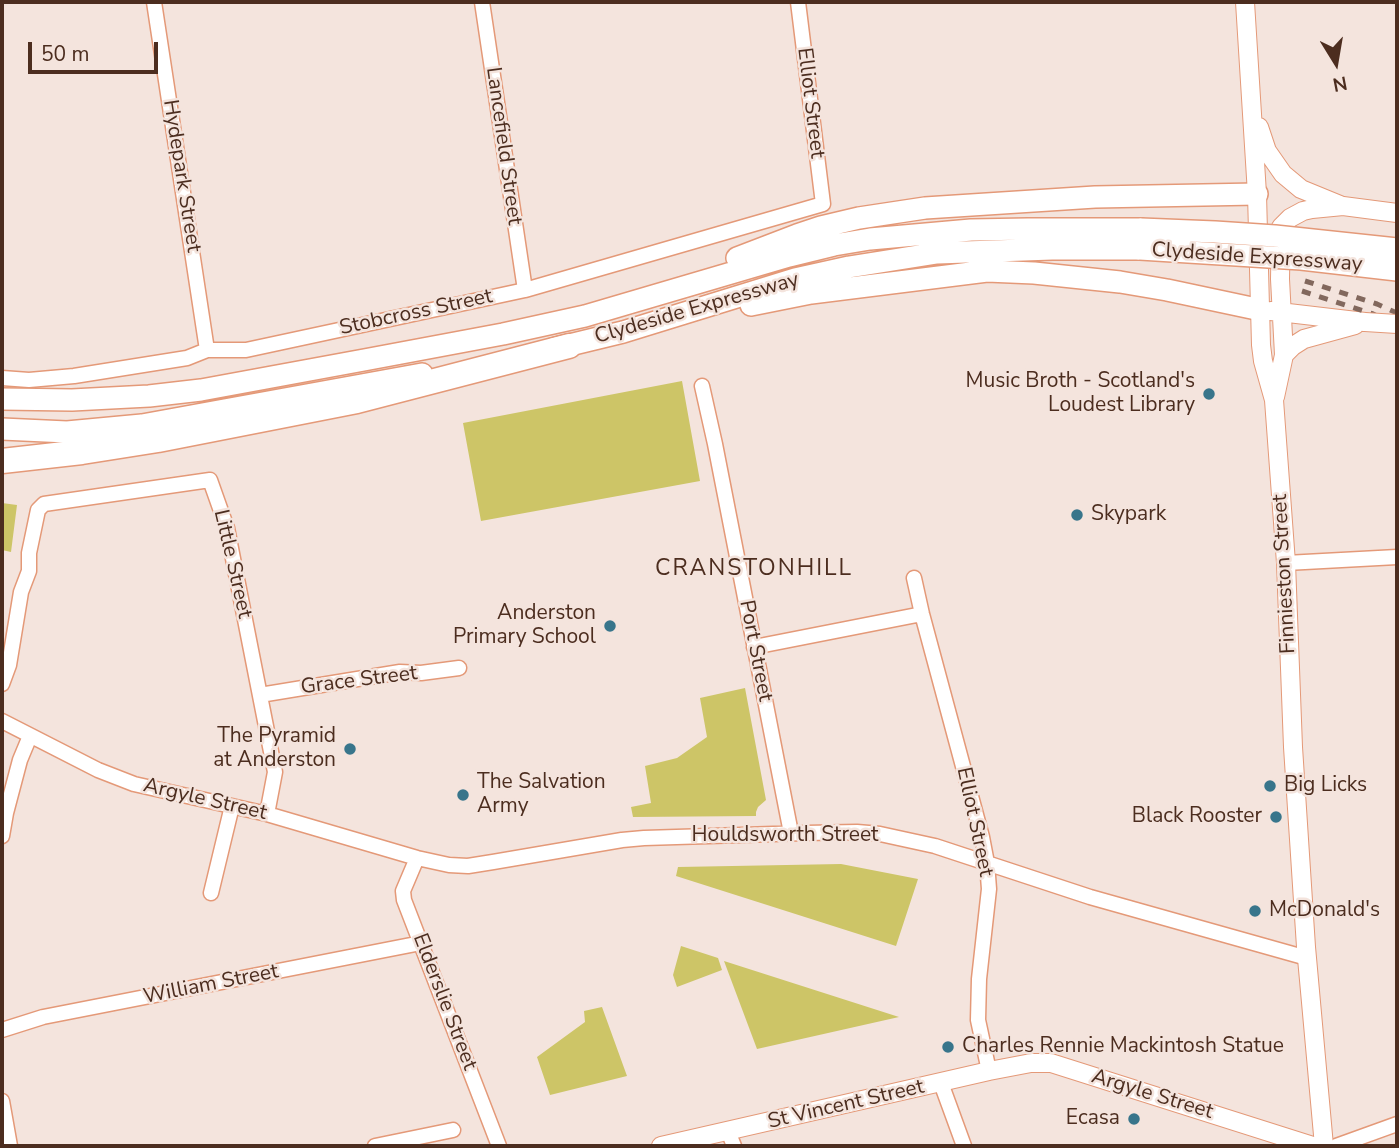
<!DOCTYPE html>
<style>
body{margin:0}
#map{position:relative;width:1399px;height:1148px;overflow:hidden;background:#f4e4dd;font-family:"Nunito Sans",sans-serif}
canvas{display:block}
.frame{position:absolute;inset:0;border:4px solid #4c2d1f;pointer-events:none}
.north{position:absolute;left:1301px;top:28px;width:70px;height:70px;-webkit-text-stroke:5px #f4e4dd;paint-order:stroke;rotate:169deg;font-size:19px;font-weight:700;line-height:28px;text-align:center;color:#4c2d1f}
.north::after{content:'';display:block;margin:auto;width:24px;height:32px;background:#4c2d1f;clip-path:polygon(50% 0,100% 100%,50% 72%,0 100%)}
.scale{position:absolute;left:28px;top:42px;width:130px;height:32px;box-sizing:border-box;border:4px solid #4c2d1f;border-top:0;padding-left:9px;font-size:21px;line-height:24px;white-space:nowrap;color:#4c2d1f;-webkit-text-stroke:5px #f4e4dd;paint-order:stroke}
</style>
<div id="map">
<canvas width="1399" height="1148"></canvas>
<div class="frame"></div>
<div class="north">N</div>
<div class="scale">50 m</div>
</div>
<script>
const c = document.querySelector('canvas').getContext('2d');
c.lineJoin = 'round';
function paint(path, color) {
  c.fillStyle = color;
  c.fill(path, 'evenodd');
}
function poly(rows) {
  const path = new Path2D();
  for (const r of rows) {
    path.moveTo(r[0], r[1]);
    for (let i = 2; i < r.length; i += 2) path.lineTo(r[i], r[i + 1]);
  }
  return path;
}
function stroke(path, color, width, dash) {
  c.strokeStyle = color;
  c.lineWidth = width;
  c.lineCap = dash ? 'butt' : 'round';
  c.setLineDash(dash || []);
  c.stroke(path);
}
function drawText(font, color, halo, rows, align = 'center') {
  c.font = font + ' "Nunito Sans",sans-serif';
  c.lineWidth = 5;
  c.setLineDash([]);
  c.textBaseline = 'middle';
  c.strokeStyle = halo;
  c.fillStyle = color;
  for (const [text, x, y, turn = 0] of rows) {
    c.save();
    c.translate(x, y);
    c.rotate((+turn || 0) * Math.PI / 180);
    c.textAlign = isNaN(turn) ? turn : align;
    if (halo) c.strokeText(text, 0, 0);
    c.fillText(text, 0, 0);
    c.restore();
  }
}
const green = poly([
 [682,381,700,481,481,521,463,423],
 [2,503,17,505,11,552,2,550],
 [745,688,766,800,758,807,756,812,756,816,633,817,631,807,651,803,645,766,677,758,707,737,700,698],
 [841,864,918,879,896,946,676,876,678,867],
 [681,946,718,958,722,970,677,987,673,975],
 [724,961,899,1017,757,1049],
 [602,1007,627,1076,550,1095,537,1057,585,1022,584,1011]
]);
const minor = poly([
 [154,2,207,350],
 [482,2,525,290],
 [2,378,29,380,74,376,187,358,207,350,246,350,525,290,823,204,798,2],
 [702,386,715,444,791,833],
 [1286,563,1397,557],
 [914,578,922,614,982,837,987,863,989,889,979,979,978,1020,989,1071],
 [754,647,922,614],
 [2,684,9,665,21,592,29,571,29,553,38,510,44,504,210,480,227,528,275,772,267,814],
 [260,695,400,672,421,673,459,668],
 [2,721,98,770,134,784,267,814,417,858,449,865,468,866,493,862,622,840,644,838,806,833,857,832,880,834,935,846,1090,897,1307,958],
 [2,836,6,813,20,760,30,736],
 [417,858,403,891,404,900,499,1146],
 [211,893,232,806],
 [2,1030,43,1017,421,943],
 [941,1083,964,1146],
 [2,1101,10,1146],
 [728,1131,734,1146],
 [375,1146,453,1130],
 [1336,1146,1397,1124]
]);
const tertiary = poly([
 [1245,2,1257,194,1261,345,1263,361,1274,400,1286,563,1293,747,1306,947,1324,1146],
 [1259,127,1267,151,1283,174,1301,189,1340,205],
 [1271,311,1365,322],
 [1284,355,1293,346,1304,339,1355,325],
 [1275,397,1284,355,1280,279,1281,227,1290,218,1303,211,1312,209,1343,206,1397,213],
 [661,1146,989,1071,1031,1063,1051,1063,1313,1146]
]);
const primary = poly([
 [737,258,797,235,821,227,859,218,925,208,1095,197,1257,194],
 [751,305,811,293,987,271,1034,273,1120,282,1167,290,1261,310],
 [553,349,623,332,795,279,849,267,937,253,1052,249,1140,249],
 [2,399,72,400,149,396,201,390,364,360,503,334,585,316,789,256,834,245,870,239,971,230,1028,229,1141,229],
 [2,429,67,432,142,425,422,374]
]);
const motorway = poly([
 [2,461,82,452,158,440,357,401,569,346]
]);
const rail = poly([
 [1155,252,1230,263],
 [1305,281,1377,304,1397,313],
 [1302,291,1373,314,1397,327]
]);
const tertiaryBridge = poly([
 [1365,322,1397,324]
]);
const primaryBridge = poly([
 [1141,229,1215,232,1275,236,1397,249],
 [1140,249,1301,259,1397,270]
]);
const markers = [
 [1209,394,7,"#38758b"],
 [1077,515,7,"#38758b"],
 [610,626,7,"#38758b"],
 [350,749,7,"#38758b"],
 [1270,786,7,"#38758b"],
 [463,795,7,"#38758b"],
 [1276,817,7,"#38758b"],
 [1255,911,7,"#38758b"],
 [948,1047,7,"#38758b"],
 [1134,1119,7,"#38758b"]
];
const streetNames = [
 ["Elliot Street",810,103,83],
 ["Lancefield Street",503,146,82],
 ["Hydepark Street",181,176,81],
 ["Clydeside Expressway",1257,258,4],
 ["Clydeside Expressway",697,309,-16],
 ["Stobcross Street",416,313,-12],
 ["Little Street",232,564,77],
 ["Finnieston Street",1285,574,-93],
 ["Port Street",755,651,79],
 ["Grace Street",359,681,-7],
 ["Argyle Street",205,800,13],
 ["Elliot Street",974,822,78],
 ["Houldsworth Street",785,836],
 ["William Street",211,985,-11],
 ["Elderslie Street",444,1002,69],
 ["Argyle Street",1152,1095,17],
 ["St Vincent Street",846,1105,-13]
];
const poiNames = [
 ["Music Broth - Scotland's",1195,382],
 ["Loudest Library",1195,406],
 ["Skypark",1091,515,"left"],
 ["Anderston",596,614],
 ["Primary School",596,638],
 ["The Pyramid",336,737],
 ["at Anderston",336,761],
 ["The Salvation",477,783,"left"],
 ["Army",477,807,"left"],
 ["Big Licks",1284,786,"left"],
 ["Black Rooster",1262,817],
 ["McDonald's",1269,911,"left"],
 ["Charles Rennie Mackintosh Statue",962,1047,"left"],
 ["Ecasa",1120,1119]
];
const neighbourhoodNames = [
 ["CRANSTONHILL",754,569]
];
paint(green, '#cdc567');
stroke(minor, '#e49978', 17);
stroke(tertiary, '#e49978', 20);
stroke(primary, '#e49978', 24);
stroke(motorway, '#e49978', 27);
stroke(minor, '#fff', 14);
stroke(tertiary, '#fff', 18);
stroke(primary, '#fff', 21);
stroke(motorway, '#fff', 24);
stroke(rail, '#82685d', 5, [9, 9]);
stroke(tertiaryBridge, '#e49978', 20, []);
stroke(primaryBridge, '#e49978', 24, []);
stroke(tertiaryBridge, '#fff', 18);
stroke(primaryBridge, '#fff', 21);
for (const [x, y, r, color] of markers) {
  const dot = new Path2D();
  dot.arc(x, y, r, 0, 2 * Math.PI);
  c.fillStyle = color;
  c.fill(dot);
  stroke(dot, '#f4e4dd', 2.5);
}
drawText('21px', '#4c2d1f', '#f4e4dd', streetNames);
drawText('21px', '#4c2d1f', '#f4e4dd', poiNames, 'right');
c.letterSpacing = '2px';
drawText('23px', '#4c2d1f', '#f4e4dd', neighbourhoodNames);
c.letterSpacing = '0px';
</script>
